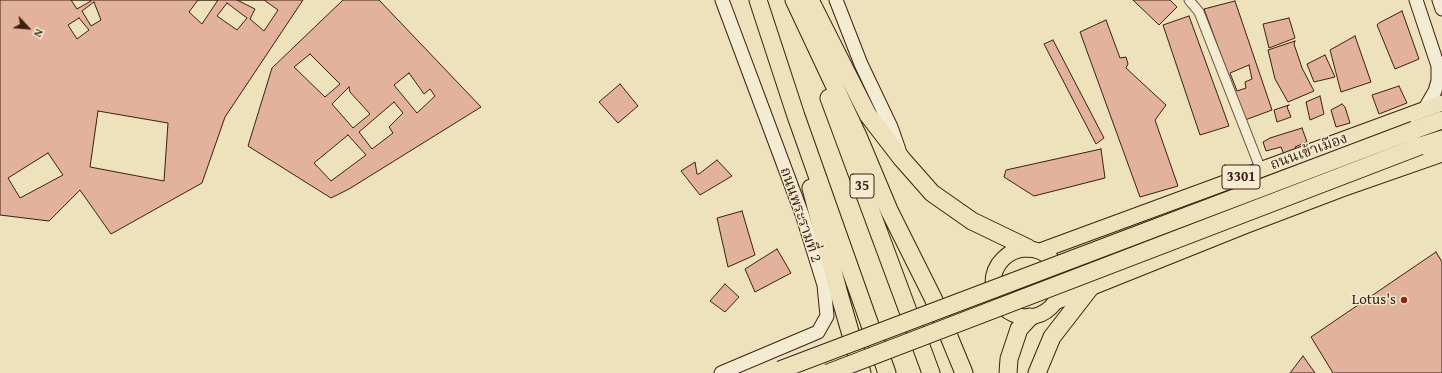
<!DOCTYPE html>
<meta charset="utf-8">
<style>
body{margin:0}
#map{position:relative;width:1442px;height:373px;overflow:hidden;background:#ede2bb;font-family:"Gentium Book Plus",serif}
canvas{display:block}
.north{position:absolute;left:8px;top:8px;width:40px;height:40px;-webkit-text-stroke:3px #f3ecd3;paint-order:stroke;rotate:116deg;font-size:11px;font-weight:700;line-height:16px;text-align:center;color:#3c2011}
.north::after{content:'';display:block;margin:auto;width:14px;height:18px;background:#3c2011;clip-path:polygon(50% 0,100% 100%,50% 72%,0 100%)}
</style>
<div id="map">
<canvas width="1442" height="373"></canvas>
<div class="north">N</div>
</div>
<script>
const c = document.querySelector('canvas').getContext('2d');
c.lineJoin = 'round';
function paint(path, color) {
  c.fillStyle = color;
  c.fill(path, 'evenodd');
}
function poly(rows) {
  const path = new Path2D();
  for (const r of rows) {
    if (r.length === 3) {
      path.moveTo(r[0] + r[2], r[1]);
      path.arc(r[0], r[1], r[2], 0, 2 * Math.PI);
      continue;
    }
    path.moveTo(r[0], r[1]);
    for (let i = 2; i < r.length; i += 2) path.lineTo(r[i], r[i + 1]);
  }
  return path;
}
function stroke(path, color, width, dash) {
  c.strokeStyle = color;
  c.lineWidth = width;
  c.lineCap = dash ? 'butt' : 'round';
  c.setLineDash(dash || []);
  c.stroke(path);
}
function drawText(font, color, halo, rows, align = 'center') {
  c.font = font + ' "Gentium Book Plus","Noto Serif Thai",serif';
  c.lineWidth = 3;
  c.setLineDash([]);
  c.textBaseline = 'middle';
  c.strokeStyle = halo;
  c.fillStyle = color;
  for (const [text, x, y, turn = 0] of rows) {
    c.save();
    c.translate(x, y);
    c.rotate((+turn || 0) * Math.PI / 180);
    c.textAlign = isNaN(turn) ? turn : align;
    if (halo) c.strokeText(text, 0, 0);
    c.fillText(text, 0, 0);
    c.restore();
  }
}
const building = poly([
 [0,0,303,0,225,117,202,183,111,234,80,190,49,221,0,215,0,0],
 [71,0,91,0,91,1,77,9,71,0],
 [198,0,218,0,202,24,189,12,198,0],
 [237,0,264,0,278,10,264,31,250,19,255,9,237,0],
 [343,0,379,0,481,107,349,189,331,198,248,146,272,68,343,0],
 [1133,0,1170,0,1177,7,1159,25,1133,0],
 [1235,1,1272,110,1245,120,1204,9,1235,1],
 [94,2,101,20,91,26,82,11,94,2],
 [227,3,247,18,237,30,217,16,227,3],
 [1402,11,1419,59,1395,69,1377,25,1379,23,1402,11],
 [1189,16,1229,126,1200,135,1163,25,1189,16],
 [79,18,89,30,77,39,68,25,79,18],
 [1289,18,1295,38,1269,48,1263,24,1289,18],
 [1106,20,1120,58,1126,57,1128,64,1126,68,1166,105,1155,120,1178,186,1140,197,1080,32,1106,20],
 [1355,36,1371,82,1341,92,1330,50,1355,36],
 [1053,40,1104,138,1096,144,1044,44,1053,40],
 [1295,41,1294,44,1302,68,1314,91,1288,102,1275,79,1268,50,1295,41],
 [310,54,340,84,325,97,294,67,310,54],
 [1325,55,1335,77,1314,82,1307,64,1325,55],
 [1249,65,1252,79,1245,82,1246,88,1237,91,1230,73,1249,65],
 [409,73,424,94,430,89,435,96,417,113,394,85,409,73],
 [620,84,638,106,618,123,599,102,620,84],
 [1399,86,1407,103,1379,114,1372,95,1399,86],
 [349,87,350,92,370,114,353,128,332,104,349,87],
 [1320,96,1324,114,1310,120,1306,102,1320,96],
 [394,102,403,113,389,127,393,133,372,149,359,132,394,102],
 [1342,104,1345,107,1350,123,1336,127,1331,110,1342,104],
 [1289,105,1287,107,1291,117,1277,122,1274,110,1289,105],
 [98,111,168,123,164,181,90,167,98,111],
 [1302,128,1307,142,1295,147,1298,151,1285,157,1281,147,1266,151,1263,142,1270,138,1302,128],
 [348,135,366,155,331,181,314,163,348,135],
 [1101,149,1105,178,1034,196,1004,177,1006,170,1101,149],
 [48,153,63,175,20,198,8,178,48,153],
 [717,160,732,176,700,195,681,171,695,162,697,174,699,174,717,160],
 [742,211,755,255,728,267,717,218,742,211],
 [777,249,791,273,755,292,745,269,777,249],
 [1436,252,1442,262,1442,373,1333,373,1311,337,1436,252],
 [725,284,739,297,725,312,710,301,725,284],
 [1303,356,1315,373,1290,373,1303,356]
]);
const street = poly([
 [1189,0,1199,12,1261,170]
]);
const secondary = poly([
 [836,0,861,64,891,127,899,150],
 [1416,0,1438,66,1438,81,1435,91,1424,110],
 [1439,0,1442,9],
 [721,373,818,332,827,316,824,285,802,214,722,0]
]);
const primary = poly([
 [1027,283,34],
 [1040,251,1442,103],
 [1055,302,1247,225,1342,189,1442,154]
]);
const highway = poly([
 [758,0,796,116,887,373],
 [794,0,858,136,889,210,933,298,964,373],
 [810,0,868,115,902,159,932,193,972,221,1028,248],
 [829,98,931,373],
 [1414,130,1442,120],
 [1420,146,1442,139],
 [811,188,838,290,862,373],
 [1008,373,1009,359,1019,329,1030,317],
 [1037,373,1052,337,1090,288]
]);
const highwayBridge = poly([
 [780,370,1414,130],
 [828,373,1420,146]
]);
const markers = [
 [1404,300,4,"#8f2418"]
];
const shields = [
 [1241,177,38],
 [862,186,24]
];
const shieldNames = [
 ["3301",1241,177],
 ["35",862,186]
];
const streetNames = [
 ["ถนนเข้าเมือง",1309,152,-20],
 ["ถนนพระรามที่ 2",800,215,71]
];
const poiNames = [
 ["Lotus's",1396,300]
];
paint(building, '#e3b29c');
stroke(building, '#3c2011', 1);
stroke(street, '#68503c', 11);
stroke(secondary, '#3c2011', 15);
stroke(primary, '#3c2011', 17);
stroke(highway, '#3c2011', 19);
stroke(street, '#f3ecd3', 9);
stroke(secondary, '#f3ecd3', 13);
stroke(primary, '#ede2bb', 15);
stroke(highway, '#ede2bb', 17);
stroke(highwayBridge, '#3c2011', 19, []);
stroke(highwayBridge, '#ede2bb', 17);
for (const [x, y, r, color] of markers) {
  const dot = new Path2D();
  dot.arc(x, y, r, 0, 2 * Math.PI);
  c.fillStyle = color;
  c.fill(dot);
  stroke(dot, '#f3ecd3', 1.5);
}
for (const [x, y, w] of shields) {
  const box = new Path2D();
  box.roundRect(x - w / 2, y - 12, w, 24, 3);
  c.fillStyle = '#f3ecd3';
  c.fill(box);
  stroke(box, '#3c2011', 1);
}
drawText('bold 14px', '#3c2011', null, shieldNames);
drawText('15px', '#3c2011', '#f3ecd3', streetNames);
drawText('15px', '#3c2011', '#f3ecd3', poiNames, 'right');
</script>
